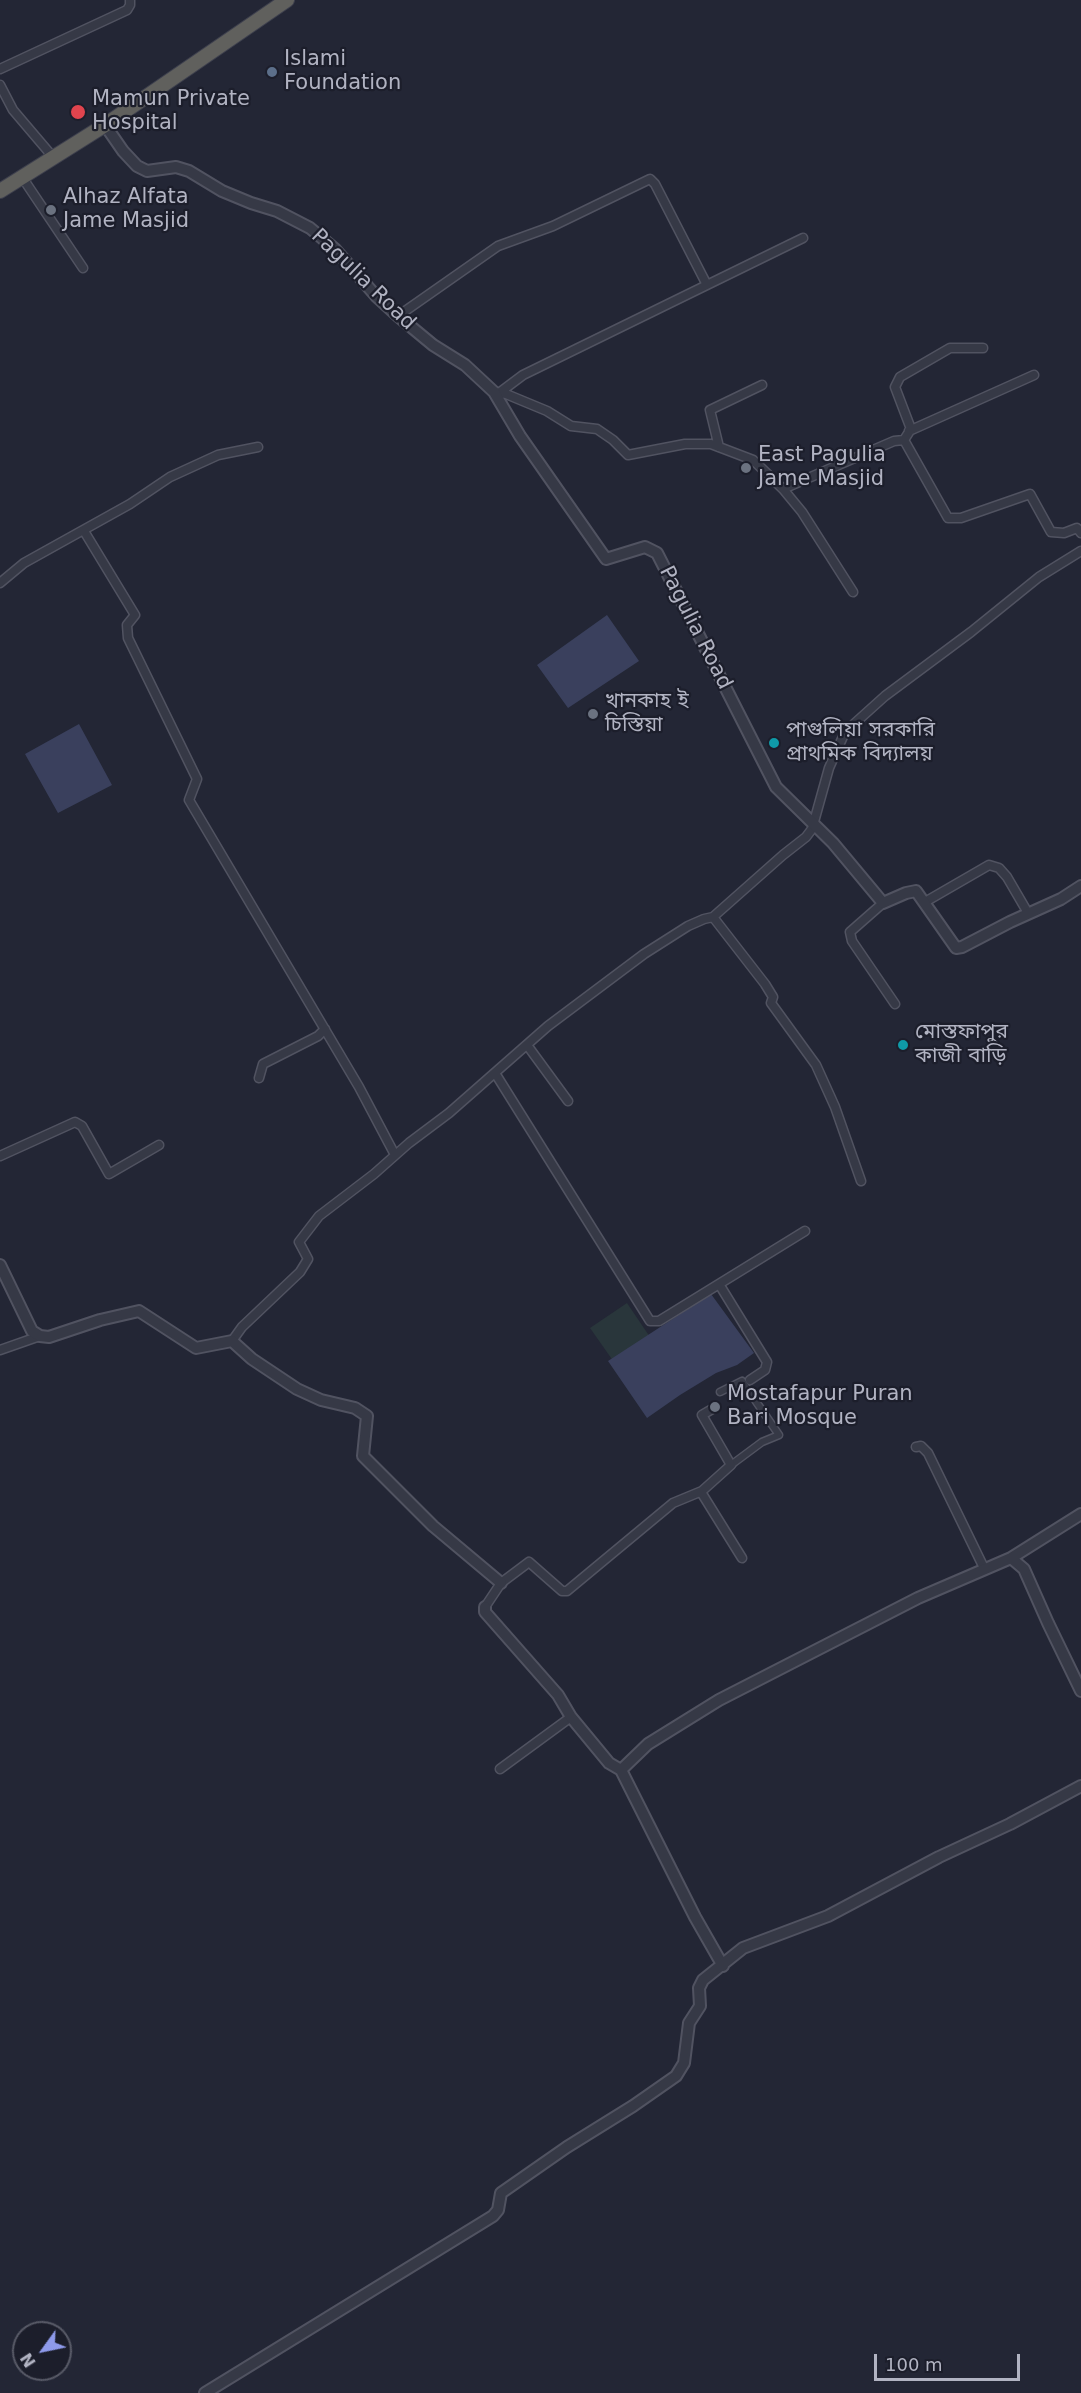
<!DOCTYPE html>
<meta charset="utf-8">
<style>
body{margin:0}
#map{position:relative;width:1081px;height:2393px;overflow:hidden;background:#232635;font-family:"DejaVu Sans",sans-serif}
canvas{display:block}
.north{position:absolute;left:12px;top:2321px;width:60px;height:60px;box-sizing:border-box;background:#1c1e2b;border:2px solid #585a67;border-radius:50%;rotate:237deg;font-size:16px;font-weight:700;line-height:24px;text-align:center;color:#b1b3c2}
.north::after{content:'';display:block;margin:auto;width:21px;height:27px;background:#8e9aeb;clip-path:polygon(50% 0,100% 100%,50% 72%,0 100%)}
.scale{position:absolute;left:874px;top:2354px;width:146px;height:27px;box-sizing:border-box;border:3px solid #b1b3c2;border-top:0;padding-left:8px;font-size:18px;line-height:21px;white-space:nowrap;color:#b1b3c2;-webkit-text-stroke:4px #1c1e2b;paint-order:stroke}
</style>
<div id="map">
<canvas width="1081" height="2393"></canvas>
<div class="north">N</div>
<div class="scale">100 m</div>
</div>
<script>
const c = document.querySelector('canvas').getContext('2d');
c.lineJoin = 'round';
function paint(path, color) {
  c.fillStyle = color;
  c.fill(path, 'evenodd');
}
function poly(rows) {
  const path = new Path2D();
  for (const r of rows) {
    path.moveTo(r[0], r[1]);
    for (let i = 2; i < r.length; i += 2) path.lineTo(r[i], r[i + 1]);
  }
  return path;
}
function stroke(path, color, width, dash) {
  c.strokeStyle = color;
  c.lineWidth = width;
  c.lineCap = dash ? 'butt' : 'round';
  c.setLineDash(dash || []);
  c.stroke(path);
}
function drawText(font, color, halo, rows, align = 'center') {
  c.font = font + ' "DejaVu Sans","Noto Sans Bengali",sans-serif';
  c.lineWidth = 4.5;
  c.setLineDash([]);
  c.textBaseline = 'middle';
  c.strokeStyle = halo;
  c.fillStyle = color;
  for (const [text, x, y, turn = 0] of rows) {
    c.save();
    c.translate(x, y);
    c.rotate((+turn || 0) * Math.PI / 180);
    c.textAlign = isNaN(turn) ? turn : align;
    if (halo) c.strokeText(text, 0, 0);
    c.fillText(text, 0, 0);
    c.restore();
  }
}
const green = poly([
 [627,1303,654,1343,616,1365,590,1328]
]);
const water = poly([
 [607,615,639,661,568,708,537,665],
 [79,724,112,785,58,813,25,754],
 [711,1294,754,1353,737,1365,716,1373,680,1395,647,1418,608,1361]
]);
const pedestrian = poly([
 [720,1392,742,1381,779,1435,762,1442,731,1465]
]);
const minor = poly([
 [0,69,127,10,130,5,130,0],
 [0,85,13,110,53,157],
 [22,177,83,268],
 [398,316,498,246,553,226,650,179,655,184,707,285],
 [494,392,506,394,547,411,571,426,597,429,613,440,628,455,685,444,711,444,753,460,783,489,894,441,904,440,948,518,961,518,1030,494,1051,532,1064,533,1077,528,1081,533],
 [499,393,523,375,803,238],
 [909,431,1034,375],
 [904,440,911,429,895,387,900,377,950,348,983,348],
 [719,447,710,410,762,385],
 [783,489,802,512,853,592],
 [84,531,135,615,127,625,128,638,197,779,189,800,359,1087,395,1155],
 [0,583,24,563,130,504,170,477,218,455,258,447],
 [925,902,989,865,999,868,1007,877,1028,913],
 [883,903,850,932,852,941,895,1004],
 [713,917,765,984,773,997,771,1003,816,1065,835,1107,861,1181],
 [527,1045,568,1101],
 [495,1073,650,1321,659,1321,805,1231],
 [259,1078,263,1064,318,1036,325,1029],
 [0,1156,75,1122,82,1126,109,1174,159,1145],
 [719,1284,767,1362,765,1370,750,1380],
 [232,1341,242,1327,300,1272,308,1259,299,1242,319,1216,374,1174,409,1143,449,1113,548,1026,644,954,688,926,704,919,713,917,783,855,806,837,812,829,829,768,845,732,885,696,971,632,1039,577,1081,551],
 [0,1350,40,1336],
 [916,1447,921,1446,928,1453,984,1568],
 [701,1492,742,1558],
 [485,1607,501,1583,529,1562,562,1591,567,1591,673,1503,702,1491,731,1465,702,1415,714,1408],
 [500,1769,571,1717]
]);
const tertiary = poly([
 [105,125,123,151,137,166,147,171,176,167,189,171,222,191,251,203,277,211,310,228,335,249,376,296,398,316,433,345,465,365,494,392,520,436,606,559,645,547,657,553,776,787,833,843,883,903,906,893,916,891,956,948,962,947,1010,922,1061,899,1081,886],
 [0,1265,32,1331,40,1336,49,1337,100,1320,139,1311,196,1348,232,1341,252,1359,297,1389,321,1400,355,1408,367,1416,363,1456,433,1526,501,1583],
 [1011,1558,1024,1569,1048,1623,1081,1691],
 [485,1607,485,1612,558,1695,571,1717,609,1763,621,1770],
 [621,1770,648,1744,719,1700,918,1598,1011,1558,1081,1514],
 [621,1770,695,1917,723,1966],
 [205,2393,493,2216,498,2210,501,2193,567,2147,633,2106,676,2076,684,2063,689,2023,700,2006,699,1988,703,1980,743,1948,828,1916,939,1857,1010,1824,1081,1786]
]);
const trunk = poly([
 [0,191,105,125,287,0]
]);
const markers = [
 [272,72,6,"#5c6f8a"],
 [78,112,8,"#e0444e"],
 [51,210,6,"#6b7280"],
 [746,468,6,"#6b7280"],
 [593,714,6,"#6b7280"],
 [774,743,6,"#0f9aa8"],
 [903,1045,6,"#0f9aa8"],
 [715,1407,6,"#6b7280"]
];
const poiNames = [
 ["Islami",284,60],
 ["Foundation",284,84],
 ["Mamun Private",92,100],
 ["Hospital",92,124],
 ["Alhaz Alfata",63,198],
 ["Jame Masjid",63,222],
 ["East Pagulia",758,456],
 ["Jame Masjid",758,480],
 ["খানকাহ ই",605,702],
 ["চিস্তিয়া",605,726],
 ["পাগুলিয়া সরকারি",786,731],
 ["প্রাথমিক বিদ্যালয়",786,755],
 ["মোস্তফাপুর",915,1033],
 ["কাজী বাড়ি",915,1057],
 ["Mostafapur Puran",727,1395],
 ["Bari Mosque",727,1419]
];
const streetNames = [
 ["Pagulia Road",363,280,44],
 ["Pagulia Road",695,628,63]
];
paint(green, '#29363b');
paint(water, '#3a405d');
stroke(pedestrian, '#515361', 9);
stroke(minor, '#515361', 11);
stroke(tertiary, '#515361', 14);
stroke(trunk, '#3e404e', 16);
stroke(pedestrian, '#363946', 6);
stroke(minor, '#363946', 8);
stroke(tertiary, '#363946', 10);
stroke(trunk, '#60605d', 14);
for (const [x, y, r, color] of markers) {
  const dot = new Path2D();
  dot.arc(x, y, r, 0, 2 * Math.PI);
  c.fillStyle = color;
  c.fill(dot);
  stroke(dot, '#1c1e2b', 2);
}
drawText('21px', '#b1b3c2', '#1c1e2b', poiNames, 'left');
drawText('21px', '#b1b3c2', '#1c1e2b', streetNames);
</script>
